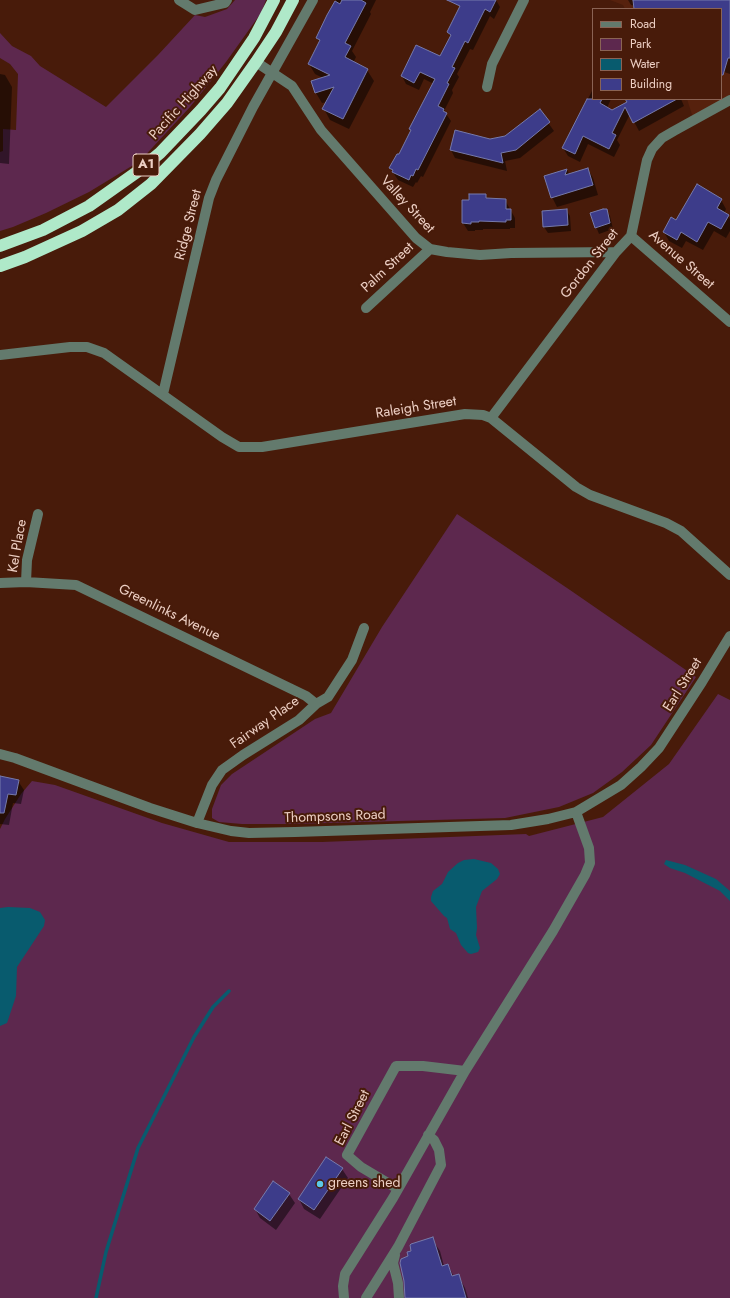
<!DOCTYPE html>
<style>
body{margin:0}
#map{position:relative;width:730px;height:1298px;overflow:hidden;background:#481b0a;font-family:Jost,sans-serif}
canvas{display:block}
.legend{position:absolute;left:592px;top:8px;width:130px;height:92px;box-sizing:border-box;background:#481b0a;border:1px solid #8a6354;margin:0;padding:5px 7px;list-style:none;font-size:12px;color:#edcfc4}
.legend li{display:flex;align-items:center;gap:8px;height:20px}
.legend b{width:20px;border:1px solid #8a6354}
</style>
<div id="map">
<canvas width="730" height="1298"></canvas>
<ul class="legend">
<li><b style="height:5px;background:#637a6d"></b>Road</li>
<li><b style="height:11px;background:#5d284e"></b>Park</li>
<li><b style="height:11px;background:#085b6e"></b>Water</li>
<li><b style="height:11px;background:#3d3c8a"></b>Building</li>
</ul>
</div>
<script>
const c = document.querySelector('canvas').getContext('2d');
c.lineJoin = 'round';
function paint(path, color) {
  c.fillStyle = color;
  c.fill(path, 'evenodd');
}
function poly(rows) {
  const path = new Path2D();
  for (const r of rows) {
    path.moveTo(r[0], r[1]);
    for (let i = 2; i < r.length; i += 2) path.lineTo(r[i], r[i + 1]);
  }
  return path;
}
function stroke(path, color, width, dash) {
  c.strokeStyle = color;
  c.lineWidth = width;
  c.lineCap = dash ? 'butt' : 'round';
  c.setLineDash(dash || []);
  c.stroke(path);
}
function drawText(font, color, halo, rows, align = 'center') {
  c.font = font + ' Jost,sans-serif';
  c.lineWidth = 4;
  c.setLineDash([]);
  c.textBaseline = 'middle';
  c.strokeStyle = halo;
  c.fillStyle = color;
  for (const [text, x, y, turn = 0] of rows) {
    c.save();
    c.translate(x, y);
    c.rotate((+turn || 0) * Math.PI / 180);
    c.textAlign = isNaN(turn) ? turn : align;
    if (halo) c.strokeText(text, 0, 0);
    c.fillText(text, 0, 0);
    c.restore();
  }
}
const built = poly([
 [610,0,730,0,730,100,694,121,687,99,721,99,721,9,625,9,623,5]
]);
const green = poly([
 [235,0,266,0,261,13,226,62,190,107,140,161,89,192,46,213,13,227,0,231,0,152,3,151,3,129,16,130,18,74,10,64,0,58,0,33,12,46,31,56,40,66,106,107,158,55,195,15,205,17,227,9],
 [457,514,570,590,696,677,651,745,622,772,593,793,559,807,505,818,293,824,242,824,219,822,212,818,212,809,221,785,232,774,315,719,331,713,382,627],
 [718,694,730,700,730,1298,0,1298,0,829,5,819,21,794,32,781,55,785,162,823,229,842,322,842,526,834,529,836,603,817,669,764]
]);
const water = poly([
 [474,859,491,863,498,869,500,874,497,879,482,891,476,907,477,928,476,935,480,948,478,952,471,954,468,953,461,945,456,933,450,929,447,918,444,916,431,901,431,897,433,891,442,884,448,872,458,863,464,860],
 [666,860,685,865,716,879,730,891,730,901,720,891,685,873,670,868,664,864],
 [8,907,30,908,40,912,45,920,44,926,17,967,16,996,7,1023,0,1026,0,908]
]);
const shadow = poly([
 [336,0,376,0,370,12,371,14,352,51,356,57,353,63,367,70,374,81,349,129,330,120,324,109,327,102,322,103,316,93,313,82,323,78,315,74,309,64,320,43,317,38],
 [464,0,496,0,500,7,494,19,490,16,473,50,470,49,457,74,459,77,452,90,453,93,444,111,451,121,423,177,421,176,417,183,416,182,413,187,398,180,390,168,399,156,411,132,410,129,434,84,424,79,419,90,406,84,402,76,441,58,451,38,448,32],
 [628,0,730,0,730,74,721,71,721,9,635,9,635,6,631,5],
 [0,74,5,75,12,87,9,164,0,163],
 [593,89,593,99,611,99,607,108,612,111,628,102,627,99,681,99,684,106,639,131,630,114,617,140,620,145,614,157,588,144,580,162,568,156,563,148],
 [539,110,554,131,520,158,505,161,507,171,455,158,451,150,506,137],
 [588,169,593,178,598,195,557,207,552,197,545,176,567,170,570,175],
 [485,195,487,199,505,200,515,218,515,228,510,228,510,229,483,229,483,230,475,230,475,231,468,231,463,223,463,201,470,201],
 [721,200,726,209,724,213,728,216,730,219,730,231,726,238,714,231,703,250,686,241,682,248,669,241,664,232,676,221],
 [566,210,570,216,571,231,548,233,544,227],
 [606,210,610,216,613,229,599,234,591,214],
 [0,777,18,781,24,790,21,804,13,803,9,825,0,824],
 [342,1169,348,1178,320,1219,304,1209,299,1199],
 [289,1194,295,1203,276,1230,260,1218,255,1209],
 [432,1239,440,1251,444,1266,448,1265,454,1277,458,1275,465,1288,468,1298,406,1298,409,1256,412,1251]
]);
const stream = poly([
 [96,1298,106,1252,138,1148,194,1037,213,1007,229,991]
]);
const building = poly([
 [342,0,361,0,366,3,345,43,351,46,345,57,368,69,343,119,322,109,334,87,315,93,311,81,330,75,308,64,320,40,316,38,327,15,335,1,340,4,342,0],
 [447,0,496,0,490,12,485,9,468,43,465,41,452,67,455,68,447,83,449,84,438,106,444,109,443,111,447,113,418,170,416,169,413,176,411,175,409,180,392,172,393,170,389,168,397,154,399,154,411,130,409,129,435,79,420,72,414,83,401,76,416,45,440,56,451,35,447,32,460,6,447,0],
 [633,0,730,0,730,58,728,58,723,75,721,75,721,9,634,9,633,0],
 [587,99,602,99,600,103,612,110,627,102,625,99,677,99,633,123,625,107,612,133,616,135,609,149,583,136,575,154,562,148,587,99],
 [540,109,550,122,516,150,501,153,503,163,450,150,455,130,490,139,505,136,540,109],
 [588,168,593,185,551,198,544,176,567,169,565,175,588,168],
 [697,184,722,199,717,208,729,215,721,229,708,222,697,242,681,232,677,240,663,232,671,217,676,220,697,184],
 [469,194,486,194,486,198,506,199,506,209,511,209,511,220,506,220,506,222,479,221,479,222,471,222,471,224,462,223,462,200,469,200,469,194],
 [567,209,568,225,543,227,542,211,567,209],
 [603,209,607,209,610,223,595,228,590,213,603,209],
 [0,776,19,780,16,795,8,794,4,813,0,813,0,776],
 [326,1157,343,1168,314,1210,298,1199,326,1157],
 [273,1181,290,1193,270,1221,254,1209,273,1181],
 [433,1237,442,1266,448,1264,452,1276,459,1274,466,1298,405,1298,404,1281,400,1263,401,1259,408,1256,407,1252,411,1251,410,1245,411,1244,433,1237]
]);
const minor = poly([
 [179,0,195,10,225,3,227,0],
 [256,62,292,86,321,130,416,238,430,249,447,252,480,255,511,253,616,252],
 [487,87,492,64,524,0],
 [631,236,730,322],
 [366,308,430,249],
 [0,355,70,347,87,347,104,353,222,437,239,447,262,447,465,414,483,415,491,418,576,487,590,495,666,523,681,531,730,575],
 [163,394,209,198,216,180,253,107,313,0],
 [491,418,616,252,631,236,647,160,652,149,662,138,674,131,730,100],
 [26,582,27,560,38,514],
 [0,583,26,582,76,585,306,696,316,704],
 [0,754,15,758,150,808,197,823,231,831,249,833,295,832,511,825,548,819,576,812,621,785,641,767,659,748,702,682,730,636],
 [197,823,212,785,222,770,243,755,299,720,316,704,328,697,352,660,364,628],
 [398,1189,361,1167,347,1155,396,1066,423,1066,465,1071],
 [395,1255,393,1263,398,1283,399,1298],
 [344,1298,343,1286,345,1274,393,1198,465,1071,553,931,585,875,590,863,589,848,576,812],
 [366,1298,398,1247,441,1165,439,1150,434,1140,428,1135]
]);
const highway = poly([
 [0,246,43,230,89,206,137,172,160,153,201,110,220,88,254,38,274,0],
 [0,266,25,257,82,231,118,210,151,184,200,134,227,103,256,62,276,32,293,0]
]);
const markers = [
 [320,1184,4,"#5bc8e7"]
];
const shields = [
 [146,165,26]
];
const shieldNames = [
 ["A1",146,165]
];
const streetNames = [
 ["Pacific Highway",184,103,-48],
 ["Valley Street",407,205,47],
 ["Ridge Street",189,225,-76],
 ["Avenue Street",681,260,41],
 ["Gordon Street",590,264,-52],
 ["Palm Street",388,268,-43],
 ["Raleigh Street",416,408,-9],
 ["Kel Place",18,546,-80],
 ["Greenlinks Avenue",169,613,26],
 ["Earl Street",683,685,-58],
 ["Fairway Place",265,723,-35],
 ["Thompsons Road",335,817,-2],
 ["Earl Street",353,1118,-63]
];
const poiNames = [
 ["greens shed",328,1184]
];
paint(built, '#56210d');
paint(green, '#5d284e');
paint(water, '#085b6e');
paint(shadow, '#0007');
stroke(stream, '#085b6e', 3.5);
paint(building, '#3d3c8a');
stroke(building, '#767aab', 1);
stroke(minor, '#637a6d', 10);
stroke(highway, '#afe9c9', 12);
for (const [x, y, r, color] of markers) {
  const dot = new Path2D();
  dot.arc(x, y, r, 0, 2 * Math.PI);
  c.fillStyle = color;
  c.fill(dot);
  stroke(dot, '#481b0a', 1.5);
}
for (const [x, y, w] of shields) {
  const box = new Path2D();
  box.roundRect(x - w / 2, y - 11, w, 22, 3);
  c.fillStyle = '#481b0a';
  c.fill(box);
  stroke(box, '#edcfc4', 1);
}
drawText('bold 13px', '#edcfc4', null, shieldNames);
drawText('14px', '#edcfc4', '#481b0a', streetNames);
drawText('14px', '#edcfc4', '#481b0a', poiNames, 'left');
</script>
